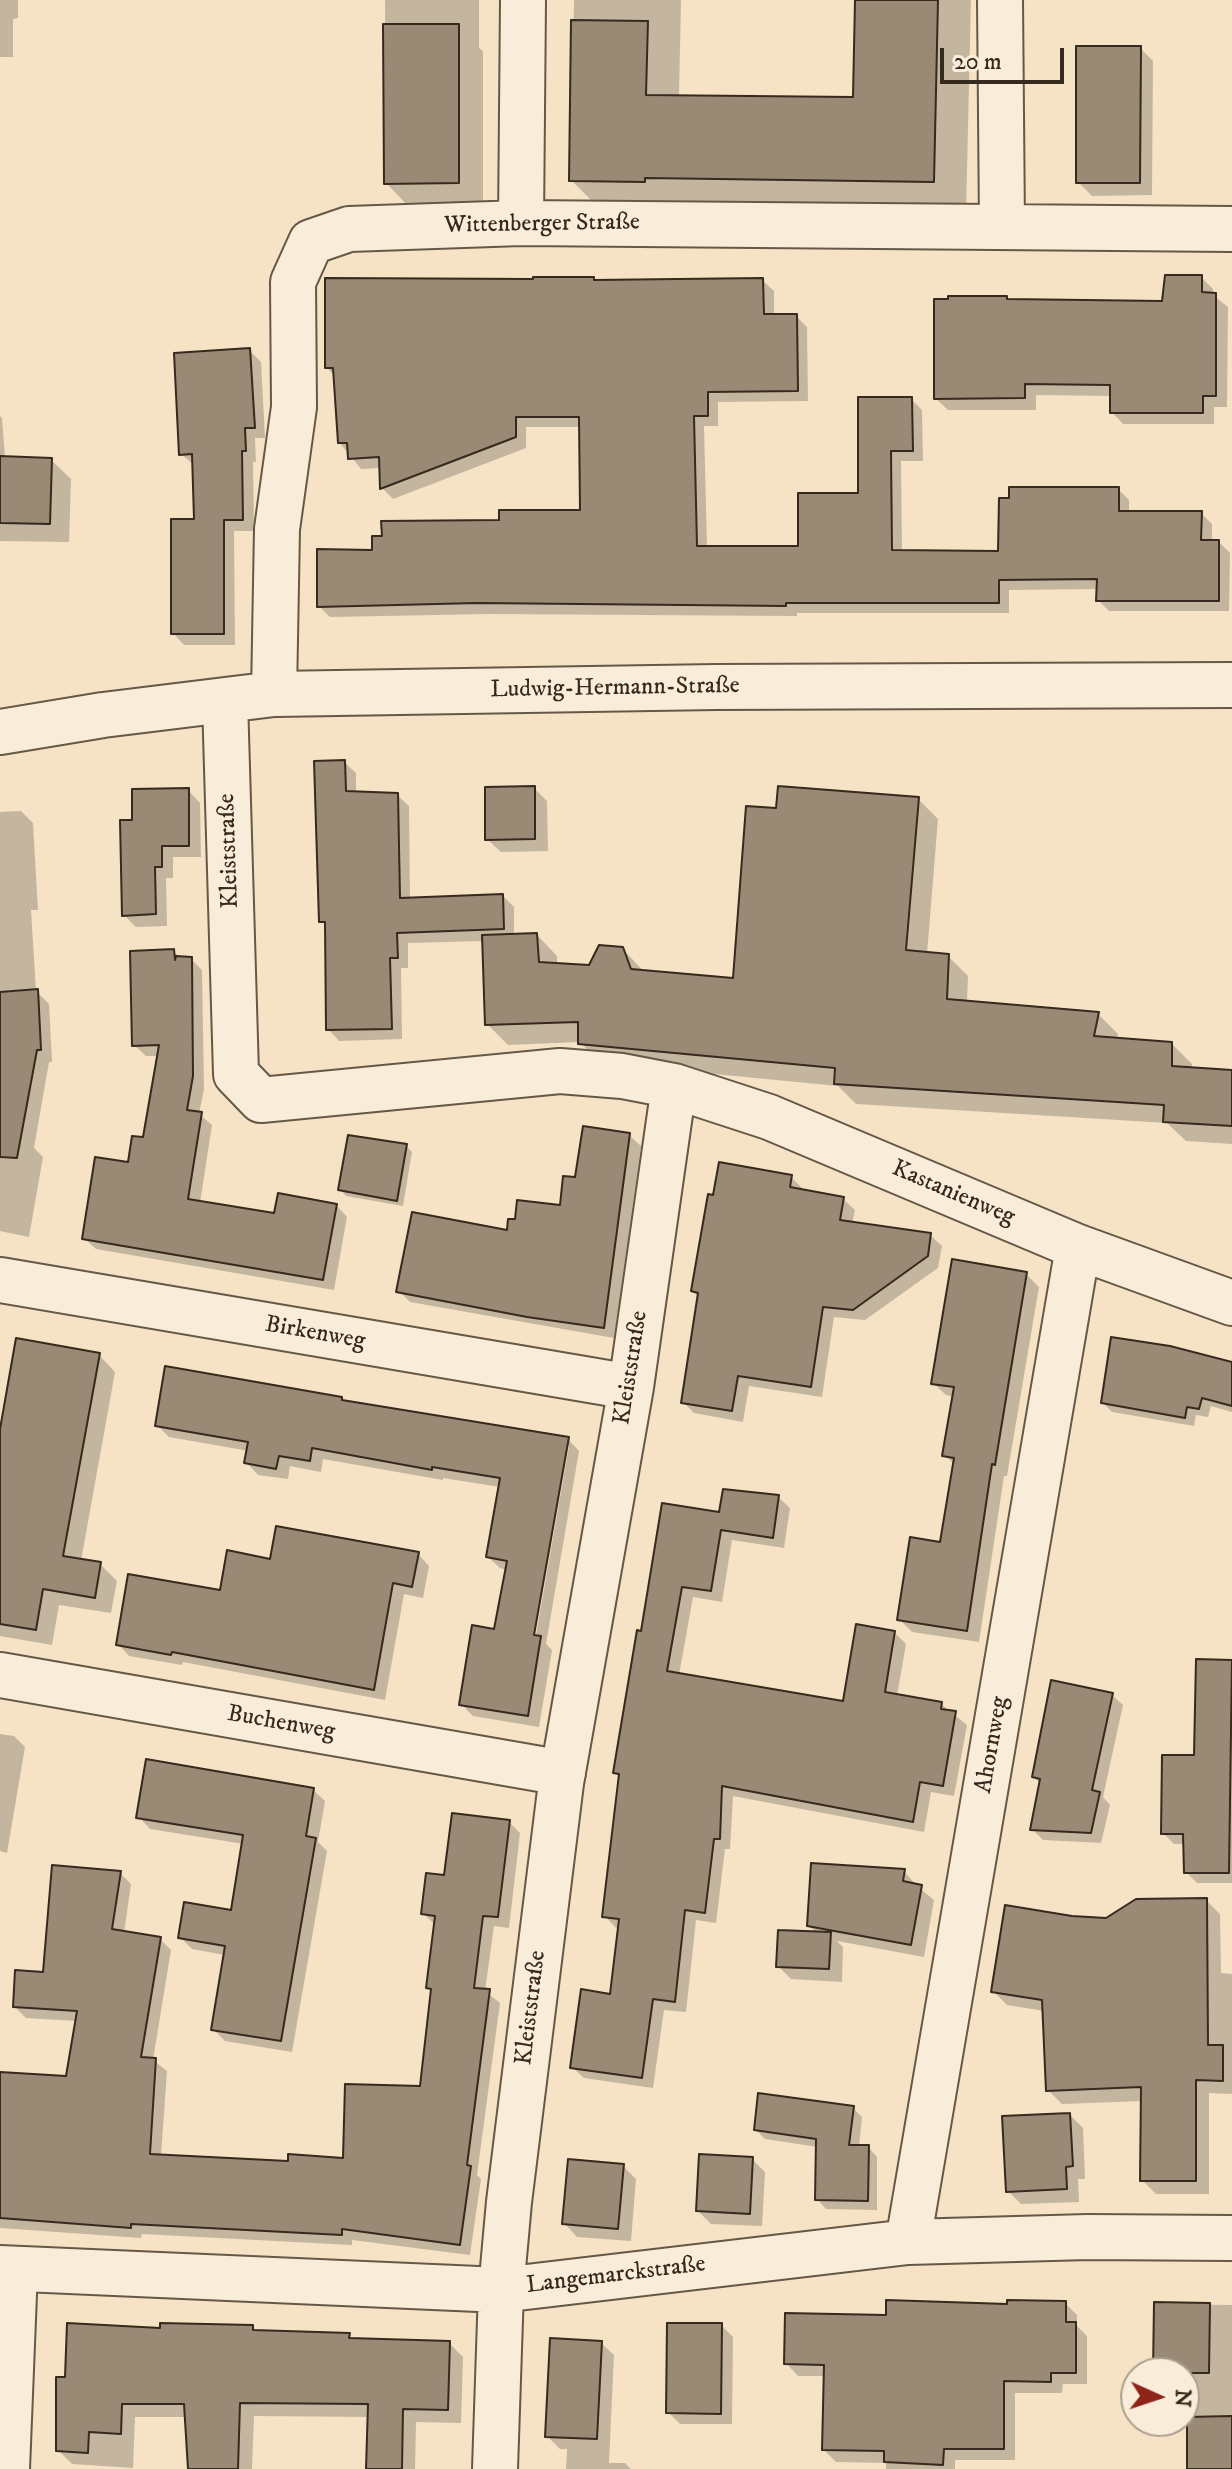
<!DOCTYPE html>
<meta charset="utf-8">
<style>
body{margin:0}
#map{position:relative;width:1232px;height:2469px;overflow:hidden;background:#f6e3c6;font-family:"IM FELL DW Pica",serif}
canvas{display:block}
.north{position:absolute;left:1120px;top:2357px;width:80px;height:80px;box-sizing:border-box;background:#f9edda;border:2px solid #ab9f8e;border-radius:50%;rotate:93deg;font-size:22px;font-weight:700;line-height:32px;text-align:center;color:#36291d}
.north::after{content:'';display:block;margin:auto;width:28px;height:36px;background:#8f2418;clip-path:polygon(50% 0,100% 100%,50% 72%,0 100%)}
.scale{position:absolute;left:940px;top:48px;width:124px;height:36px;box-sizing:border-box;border:4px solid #36291d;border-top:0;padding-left:10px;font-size:24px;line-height:28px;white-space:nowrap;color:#36291d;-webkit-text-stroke:6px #f9edda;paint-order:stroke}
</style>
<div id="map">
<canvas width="1232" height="2469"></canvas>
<div class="north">N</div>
<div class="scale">20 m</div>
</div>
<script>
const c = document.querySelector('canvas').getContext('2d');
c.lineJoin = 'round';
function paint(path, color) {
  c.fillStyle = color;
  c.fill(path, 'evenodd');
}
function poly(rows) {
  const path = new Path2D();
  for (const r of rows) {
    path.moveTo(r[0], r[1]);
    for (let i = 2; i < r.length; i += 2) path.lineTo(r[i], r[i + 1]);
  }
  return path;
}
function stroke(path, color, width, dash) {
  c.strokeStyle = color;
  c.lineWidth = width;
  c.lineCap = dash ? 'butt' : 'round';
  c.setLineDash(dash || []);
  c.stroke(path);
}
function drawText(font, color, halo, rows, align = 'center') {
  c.font = font + ' "IM FELL DW Pica",serif';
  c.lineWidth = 6;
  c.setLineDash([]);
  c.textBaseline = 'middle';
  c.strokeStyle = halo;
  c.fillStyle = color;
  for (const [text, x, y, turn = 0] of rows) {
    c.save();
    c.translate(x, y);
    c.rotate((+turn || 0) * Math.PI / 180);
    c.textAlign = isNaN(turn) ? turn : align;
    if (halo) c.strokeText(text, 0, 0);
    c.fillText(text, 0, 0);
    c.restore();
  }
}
const shadow = poly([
 [0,0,18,0,18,18,13,19,13,57,0,57],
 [385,0,479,0,479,48,483,51,483,207,410,208,386,183],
 [574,0,681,0,679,97,855,99,857,0,971,0,966,214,604,213,571,180],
 [1140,48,1153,61,1152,195,1092,196,1078,182],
 [1201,277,1213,289,1213,295,1228,307,1227,407,1214,407,1214,424,1123,424,1112,412,1112,396,1036,395,1036,410,948,410,936,399,1007,298,1010,301,1164,303],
 [762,280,774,291,774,316,796,316,807,327,808,401,718,402,718,426,704,426,707,548,800,548,860,495,911,399,922,410,923,461,901,461,902,552,1000,553,1118,489,1129,500,1129,513,1201,513,1212,524,1212,542,1219,542,1230,553,1229,611,1109,611,1098,600,1099,589,1009,590,1009,613,797,613,797,616,489,614,330,617,319,606,374,552,582,512,581,427,526,427,526,448,393,499,382,488,381,468,361,469,339,442,335,376,327,368],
 [249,350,261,362,265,438,255,438,256,462,253,462,254,531,234,531,235,645,184,645,173,633,196,521,194,465,181,454],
 [0,416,2,418,5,458,51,460,71,479,69,542,0,541],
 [344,762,356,773,356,794,397,795,409,806,410,899,503,896,514,907,514,936,537,935,557,956,557,965,590,967,623,949,644,972,735,980,778,810,918,799,938,819,927,954,948,956,968,976,967,1002,1098,1014,1118,1034,1117,1040,1172,1044,1192,1064,1192,1070,1232,1072,1232,1144,1186,1141,1167,1123,856,1104,838,1086,601,1063,580,1042,508,1045,487,1024,484,941,408,943,408,968,401,968,402,1039,339,1041,328,1029,327,926,321,921],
 [534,788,547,801,548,851,501,852,487,839],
 [188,790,200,803,201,857,173,857,173,878,166,878,167,926,136,927,124,915,134,822],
 [21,811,33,823,38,910,31,910,36,991,49,1004,52,1062,49,1062,34,1148,43,1157,29,1237,0,1231,0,812],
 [173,951,180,958,191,959,202,970,204,1089,199,1114,212,1125,200,1203,276,1216,336,1205,347,1217,334,1290,96,1249,84,1238,144,1140,159,1056,146,1056,134,1045],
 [629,1135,641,1146,614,1338,410,1302,399,1291,562,1207,577,1180],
 [406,1146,412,1152,403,1206,346,1196,340,1189],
 [791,1177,802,1188,802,1191,843,1199,855,1210,852,1224,930,1235,942,1246,938,1268,865,1320,834,1317,822,1397,749,1386,743,1422,694,1413,683,1402,699,1297,693,1291],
 [1026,1274,1039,1287,1007,1476,1004,1476,979,1642,912,1632,899,1619,942,1544,955,1465,945,1455,955,1397,946,1395,933,1383],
 [99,1355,115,1372,81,1561,100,1564,117,1581,111,1613,59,1605,52,1645,0,1636,0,1447],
 [1232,1364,1232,1412,1211,1406,1208,1417,1196,1415,1194,1426,1112,1412,1103,1403],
 [341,1399,345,1403,568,1439,579,1451,546,1644,552,1650,539,1727,473,1716,461,1704,496,1631,507,1570,500,1568,488,1557,500,1487,443,1478,443,1480,323,1459,321,1472,290,1466,288,1479,258,1475,247,1463,249,1451,169,1437,157,1425],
 [565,1446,569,1446,534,1646,531,1645],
 [778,1497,790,1508,784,1548,732,1540,722,1602,693,1597,679,1675,844,1703,894,1632,906,1644,897,1696,941,1704,967,1725,954,1796,931,1792,924,1832,733,1796,730,1849,725,1849,716,1923,696,1920,686,2012,664,2010,653,2088,584,2078,572,2067,612,1996,620,1928,616,1928,605,1916,621,1778,615,1772,643,1633,720,1515],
 [418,1554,429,1566,423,1598,404,1594,385,1700,183,1662,182,1665,129,1656,118,1644,221,1593,272,1561],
 [1198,1661,1232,1662,1232,1883,1197,1883,1186,1872,1185,1844,1174,1844,1163,1833,1196,1757],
 [1112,1695,1123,1705,1103,1797,1110,1805,1101,1843,1043,1840,1032,1829,1041,1784,1034,1777],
 [0,1734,14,1736,25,1747,7,1853,0,1851],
 [313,1790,325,1801,318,1842,327,1851,292,2052,225,2041,213,2029,225,1955,192,1949,180,1937,233,1912,244,1844,150,1829,139,1817],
 [509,1822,520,1833,509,1928,494,1926,485,1991,500,2003,477,2175,481,2179,470,2255,352,2240,352,2245,142,2234,141,2238,0,2228,0,2074,68,2078,77,2021,26,2018,15,2007,45,1974,120,1873,131,1884,124,1933,160,1939,171,1950,153,2060,167,2071,161,2156,290,2163,344,2160,422,2088,432,1992,428,1987,436,1926,424,1914,446,1877],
 [904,1871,917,1886,934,1900,924,1957,837,1941,843,1947,842,1982,791,1979,778,1966,817,1933,809,1926],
 [1206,1900,1220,1914,1221,1973,1232,1974,1232,2094,1209,2093,1209,2194,1156,2194,1142,2180,1143,2101,1062,2104,1048,2090,1044,2011,1007,2005,993,1991,1072,1918,1107,1920],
 [853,2108,862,2117,859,2147,868,2147,877,2157,877,2210,826,2209,817,2199,818,2147,765,2139,756,2130],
 [1070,2115,1083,2128,1085,2179,1078,2179,1079,2202,1021,2204,1008,2191],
 [752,2159,765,2172,762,2226,711,2224,698,2211],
 [623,2166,636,2179,631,2241,577,2237,564,2223],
 [1065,2303,1077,2315,1077,2326,1087,2336,1087,2384,1063,2384,1062,2393,1015,2393,1015,2460,955,2460,955,2469,886,2469,886,2463,836,2462,824,2450,826,2376,798,2376,786,2363,888,2317],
 [1156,2304,1232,2305,1232,2469,1189,2469,1189,2407,1184,2407,1184,2373,1155,2373],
 [721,2325,733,2337,732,2424,680,2424,668,2412],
 [253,2327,258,2333,349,2335,354,2340,449,2343,463,2357,461,2423,416,2422,415,2469,368,2469,370,2417,254,2416,252,2469,190,2469,187,2417,135,2417,133,2468,72,2464,58,2450,67,2379,162,2330],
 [601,2343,614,2355,609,2463,625,2463,631,2469,566,2469,567,2449,560,2449,547,2436]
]);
const building = poly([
 [855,0,938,0,934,182,645,178,645,182,569,181,571,20,648,21,646,95,853,97,855,0],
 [383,24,459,24,459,183,384,184,383,24],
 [1076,46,1141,46,1140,183,1076,183,1076,46],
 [1165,275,1202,275,1202,292,1216,293,1216,396,1203,396,1203,413,1110,413,1110,385,1025,384,1025,398,934,399,934,299,948,299,948,296,1007,296,1007,299,1162,301,1165,275],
 [533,277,594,277,594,280,763,278,764,314,797,314,798,391,708,392,708,416,694,416,697,546,798,546,798,493,858,493,858,397,912,397,913,451,891,451,892,550,998,551,999,498,1009,498,1009,487,1119,487,1119,511,1202,511,1201,540,1219,540,1219,601,1096,601,1097,579,999,580,999,603,786,603,786,606,477,603,317,607,317,549,372,550,372,536,382,536,381,521,499,520,499,510,580,510,579,417,516,417,516,437,380,489,379,457,348,459,347,443,338,443,333,368,325,368,325,278,533,279,533,277],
 [250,348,255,428,245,428,246,451,242,451,243,520,224,520,224,634,171,634,171,519,194,519,192,454,179,455,174,353,250,348],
 [0,456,52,458,50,524,0,523,0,456],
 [345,760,346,791,398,793,400,898,503,894,504,929,397,933,398,958,390,958,392,1029,326,1030,325,922,319,922,314,761,345,760],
 [535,786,535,839,485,840,485,787,535,786],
 [778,786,919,797,906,950,949,954,947,999,1099,1012,1094,1036,1172,1042,1172,1066,1232,1070,1232,1126,1163,1122,1164,1105,834,1084,835,1068,578,1044,578,1022,485,1025,482,935,537,933,539,962,589,965,599,945,623,947,631,969,733,978,746,806,776,808,778,786],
 [189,788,189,846,162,846,162,867,155,867,156,914,122,916,120,820,132,820,132,789,189,788],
 [174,949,175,960,176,956,192,957,193,1076,187,1110,202,1112,188,1199,274,1213,278,1193,337,1204,323,1280,82,1239,95,1157,128,1162,132,1136,143,1137,159,1045,132,1046,130,951,174,949],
 [38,989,41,1050,37,1050,17,1158,0,1157,0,992,38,989],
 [583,1126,630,1133,604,1328,527,1317,396,1292,412,1212,507,1230,508,1219,515,1219,517,1200,560,1205,563,1176,575,1177,583,1126],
 [348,1135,407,1144,397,1201,338,1190,348,1135],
 [719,1162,792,1175,790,1187,844,1197,840,1220,931,1233,928,1256,853,1310,823,1307,811,1387,738,1376,732,1411,681,1403,698,1293,691,1291,708,1194,713,1195,719,1162],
 [952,1259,1027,1272,995,1465,992,1464,967,1631,897,1620,910,1537,940,1542,954,1458,942,1456,954,1387,931,1384,952,1259],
 [1111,1337,1170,1346,1232,1362,1232,1406,1202,1398,1199,1409,1187,1407,1185,1418,1101,1403,1111,1337],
 [16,1338,100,1353,63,1556,101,1562,95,1598,43,1589,36,1630,0,1624,0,1429,16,1338],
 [165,1366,342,1397,342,1400,569,1437,534,1635,541,1636,528,1716,459,1705,472,1625,494,1629,507,1561,486,1557,500,1478,432,1467,432,1470,312,1448,310,1461,279,1456,276,1469,244,1463,248,1442,155,1426,165,1366],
 [723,1489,779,1495,773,1538,721,1530,711,1591,682,1587,667,1671,843,1701,856,1624,895,1631,885,1692,942,1702,941,1709,956,1711,943,1786,920,1782,913,1822,722,1786,720,1839,714,1839,705,1913,685,1910,675,2002,653,1999,642,2078,570,2068,581,1989,610,1994,619,1919,602,1917,619,1774,613,1773,637,1630,641,1631,662,1503,719,1512,723,1489],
 [276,1526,419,1552,412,1587,393,1583,374,1690,172,1652,171,1655,116,1645,128,1574,220,1590,227,1550,270,1559,276,1526],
 [1196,1659,1232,1660,1229,1873,1184,1873,1183,1834,1161,1834,1162,1755,1194,1755,1196,1659],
 [1051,1680,1113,1693,1092,1790,1100,1792,1091,1833,1030,1830,1040,1779,1032,1777,1051,1680],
 [146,1759,314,1788,306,1836,316,1838,281,2041,211,2030,225,1946,178,1938,184,1902,231,1910,243,1835,136,1818,146,1759],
 [452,1813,510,1820,498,1917,483,1916,474,1988,490,1989,467,2165,471,2166,460,2245,342,2229,342,2235,131,2224,131,2228,0,2218,0,2072,66,2076,77,2011,13,2007,15,1970,43,1972,52,1865,121,1871,112,1929,161,1937,141,2057,156,2058,150,2154,288,2161,288,2154,343,2158,345,2084,420,2086,431,1989,426,1988,435,1916,421,1914,426,1873,444,1875,452,1813],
 [811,1863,905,1869,903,1881,922,1885,911,1945,807,1926,811,1863],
 [1207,1898,1208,2045,1223,2045,1223,2081,1196,2080,1196,2181,1140,2181,1141,2087,1046,2091,1042,2000,991,1992,1005,1905,1072,1916,1106,1918,1136,1899,1207,1898],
 [778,1930,831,1932,829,1969,776,1967,778,1930],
 [758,2093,854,2106,849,2145,869,2145,868,2201,815,2200,816,2139,754,2130,758,2093],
 [1070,2113,1073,2166,1066,2167,1067,2189,1006,2192,1002,2116,1070,2113],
 [699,2154,753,2157,750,2214,696,2211,699,2154],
 [568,2159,624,2164,618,2229,562,2224,568,2159],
 [886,2300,1007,2304,1007,2300,1066,2301,1066,2322,1076,2322,1076,2373,1051,2373,1051,2382,1004,2381,1004,2449,944,2449,943,2465,884,2462,884,2451,822,2450,824,2365,784,2364,785,2313,886,2315,886,2300],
 [1154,2302,1210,2303,1209,2373,1153,2373,1154,2302],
 [67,2323,160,2328,160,2323,253,2325,253,2330,350,2333,349,2338,450,2341,448,2410,403,2409,402,2469,366,2469,368,2404,240,2403,238,2469,188,2469,184,2404,122,2404,121,2434,89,2432,88,2453,56,2451,56,2377,65,2377,67,2323],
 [667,2323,722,2323,721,2414,666,2413,667,2323],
 [550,2338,602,2341,597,2439,545,2437,550,2338],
 [1232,2416,1232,2469,1187,2469,1187,2417,1232,2416]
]);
const minor = poly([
 [1000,0,1002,226],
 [521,223,523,0],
 [274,694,277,529,294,407,293,282,311,242,349,229,521,223,1232,229],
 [225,700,236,1074,261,1100,560,1071,622,1076,674,1086,769,1117,1078,1247,1232,1303],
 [0,732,103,715,274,694,716,687,1232,685],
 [0,1280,631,1387],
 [0,1675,563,1773],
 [908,2242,1078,1247],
 [0,2268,501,2290,908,2242,1088,2237,1232,2238],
 [7,2469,15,2269],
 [495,2469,501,2290,509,2202,561,1783,631,1387,674,1086]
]);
const streetNames = [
 ["Wittenberger Straße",542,225,-1],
 ["Ludwig-Hermann-Straße",615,689,-1],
 ["Kleiststraße",230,851,-92],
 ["Kastanienweg",953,1194,23],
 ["Birkenweg",315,1334,10],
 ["Kleiststraße",632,1368,-81],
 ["Buchenweg",281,1724,10],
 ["Ahornweg",993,1745,-80],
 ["Kleiststraße",532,2008,-83],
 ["Langemarckstraße",616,2276,-7]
];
paint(shadow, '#0003');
paint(building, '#9a8a75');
stroke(building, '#36291d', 2);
stroke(minor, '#665847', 48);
stroke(minor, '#f9edda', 44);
drawText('24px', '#36291d', '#f9edda', streetNames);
</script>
